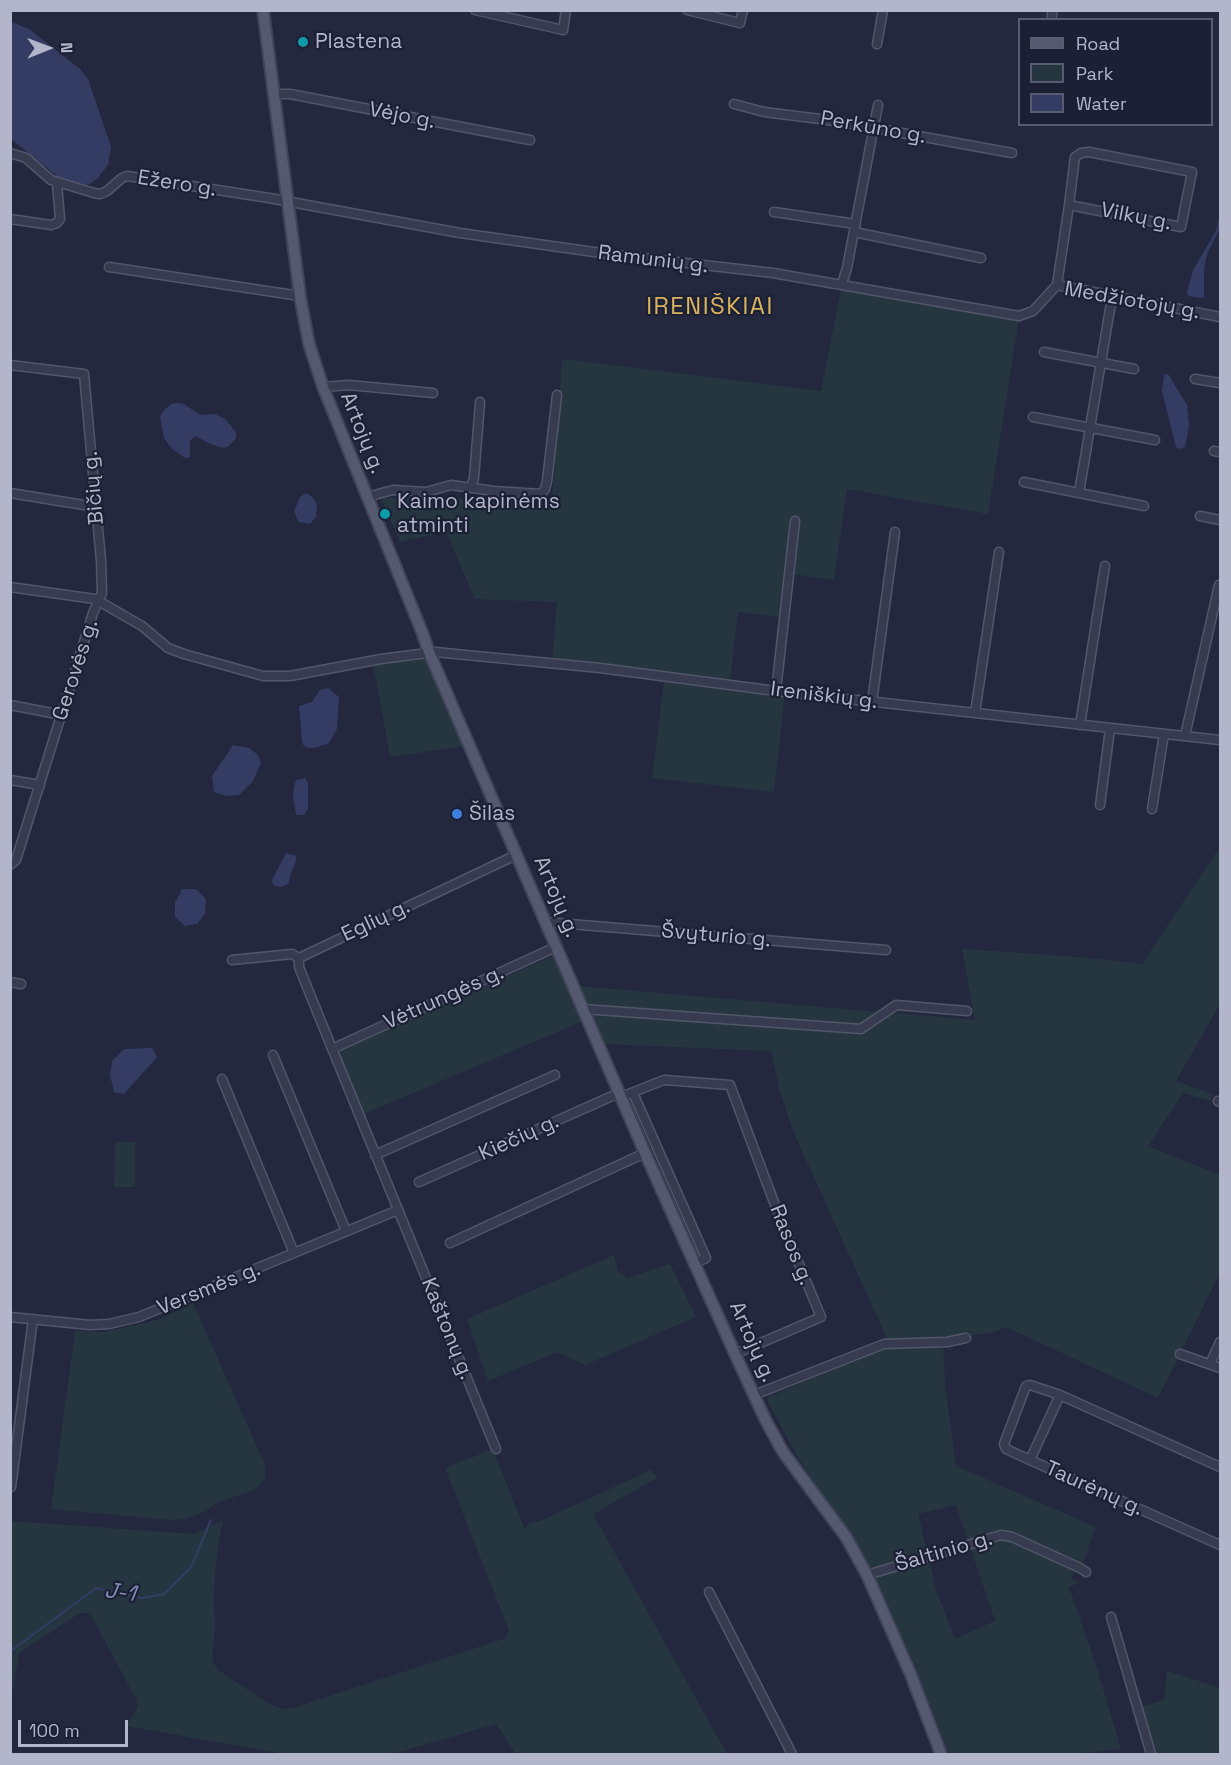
<!DOCTYPE html>
<meta charset="utf-8">
<style>
body{margin:0}
#map{position:relative;width:1231px;height:1765px;overflow:hidden;background:#23283f;font-family:"Space Grotesk",sans-serif}
canvas{display:block}
.frame{position:absolute;inset:0;border:12px solid #b3b6ca;pointer-events:none}
.legend{position:absolute;left:1018px;top:18px;width:195px;height:108px;box-sizing:border-box;background:#1c2034;border:2px solid #585c70;margin:0;padding:8px 10px;list-style:none;font-size:18px;color:#b3b6ca}
.legend li{display:flex;align-items:center;gap:12px;height:30px}
.legend b{width:30px;border:2px solid #585c70}
.north{position:absolute;left:18px;top:18px;width:60px;height:60px;-webkit-text-stroke:4px #1c2034;paint-order:stroke;rotate:89deg;font-size:16px;font-weight:700;line-height:24px;text-align:center;color:#b3b6ca}
.north::after{content:'';display:block;margin:auto;width:21px;height:27px;background:#b3b6ca;clip-path:polygon(50% 0,100% 100%,50% 72%,0 100%)}
.scale{position:absolute;left:18px;top:1720px;width:110px;height:27px;box-sizing:border-box;border:3px solid #b3b6ca;border-top:0;padding-left:8px;font-size:18px;line-height:21px;white-space:nowrap;color:#b3b6ca;-webkit-text-stroke:4px #1c2034;paint-order:stroke}
</style>
<div id="map">
<canvas width="1231" height="1765"></canvas>
<div class="frame"></div>
<ul class="legend">
<li><b style="height:8px;background:#55596f"></b>Road</li>
<li><b style="height:16px;background:#253640"></b>Park</li>
<li><b style="height:16px;background:#343c64"></b>Water</li>
</ul>
<div class="north">N</div>
<div class="scale">100 m</div>
</div>
<script>
const c = document.querySelector('canvas').getContext('2d');
c.lineJoin = 'round';
function paint(path, color) {
  c.fillStyle = color;
  c.fill(path, 'evenodd');
}
function poly(rows) {
  const path = new Path2D();
  for (const r of rows) {
    path.moveTo(r[0], r[1]);
    for (let i = 2; i < r.length; i += 2) path.lineTo(r[i], r[i + 1]);
  }
  return path;
}
function stroke(path, color, width, dash) {
  c.strokeStyle = color;
  c.lineWidth = width;
  c.lineCap = dash ? 'butt' : 'round';
  c.setLineDash(dash || []);
  c.stroke(path);
}
function drawText(font, color, halo, rows, align = 'center') {
  c.font = font + ' "Space Grotesk",sans-serif';
  c.lineWidth = 4.5;
  c.setLineDash([]);
  c.textBaseline = 'middle';
  c.strokeStyle = halo;
  c.fillStyle = color;
  for (const [text, x, y, turn = 0] of rows) {
    c.save();
    c.translate(x, y);
    c.rotate((+turn || 0) * Math.PI / 180);
    c.textAlign = isNaN(turn) ? turn : align;
    if (halo) c.strokeText(text, 0, 0);
    c.fillText(text, 0, 0);
    c.restore();
  }
}
const green = poly([
 [841,288,1019,319,988,514,847,489,834,580,785,573,780,617,738,612,730,682,552,660,557,602,475,599,446,532,400,542,381,498,552,500,562,359,821,391],
 [426,657,465,746,390,757,373,663],
 [664,680,785,694,774,792,652,778],
 [1220,847,1220,1004,1176,1081,1213,1094,1210,1101,1183,1093,1148,1146,1220,1175,1220,1273,1158,1398,1006,1327,995,1332,943,1340,945,1385,956,1466,1096,1527,1082,1565,1078,1562,1071,1579,1078,1583,1069,1587,1095,1662,1121,1749,1072,1754,949,1754,914,1663,880,1590,846,1530,797,1456,766,1398,890,1345,793,1131,779,1088,771,1051,604,1044,577,986,975,1020,962,949,1079,957,1142,964],
 [956,1505,995,1621,955,1639,936,1590,918,1514],
 [551,957,554,958,583,1021,364,1114,339,1056,342,1049],
 [115,1142,135,1142,135,1187,114,1187],
 [614,1255,618,1271,628,1278,670,1264,696,1317,585,1365,557,1352,488,1381,467,1319],
 [193,1303,265,1465,265,1479,255,1490,214,1504,206,1511,186,1519,172,1520,51,1509,75,1331,103,1332,136,1325,160,1319],
 [493,1449,524,1528,533,1521,538,1522,651,1470,657,1478,593,1514,727,1754,516,1754,496,1724,392,1754,284,1754,126,1726,138,1708,137,1701,90,1613,80,1613,19,1653,11,1700,11,1521,194,1534,223,1520,217,1552,214,1589,215,1625,212,1660,218,1670,270,1704,282,1709,293,1708,506,1638,509,1630,445,1468],
 [1167,1671,1220,1688,1220,1745,1218,1754,1155,1754,1141,1707,1164,1700]
]);
const water = poly([
 [11,22,29,29,80,69,88,79,111,147,108,165,97,179,88,185,61,179,11,139],
 [1220,213,1220,228,1207,254,1204,269,1204,296,1203,298,1188,296,1187,292,1193,270,1216,231],
 [1168,374,1187,405,1189,425,1185,447,1180,449,1176,447,1162,391,1164,375],
 [178,403,184,404,200,415,215,414,225,419,236,432,236,438,229,446,224,448,213,445,195,436,190,441,190,457,185,458,172,449,164,438,160,417,164,410,171,404],
 [306,493,312,497,317,504,316,517,310,524,299,522,294,512,300,497],
 [328,688,339,697,337,729,329,743,314,748,308,748,303,745,302,740,299,706,312,702,320,690],
 [233,745,249,748,258,755,261,763,253,781,239,795,227,796,214,792,212,776],
 [305,778,308,783,308,808,304,815,296,815,293,794,295,783,297,780],
 [286,853,296,856,296,861,290,875,289,883,282,887,276,886,273,884,272,880],
 [182,889,196,889,206,899,205,914,197,924,185,926,175,917,175,903],
 [152,1048,157,1057,124,1094,114,1092,110,1075,112,1061,124,1049]
]);
const stream = poly([
 [10,1656,12,1650,96,1588,142,1598,164,1594,191,1567,211,1520]
]);
const minor = poly([
 [475,10,563,30,566,10],
 [687,10,740,23,743,10],
 [1051,20,1053,10],
 [877,44,883,10],
 [274,94,290,94,530,140],
 [734,104,764,112,836,121,1012,153],
 [10,153,26,158,51,180,94,193,100,194,107,191,122,178,127,176,269,198,460,233,608,254,773,273,1019,316,1033,311,1057,285,1220,317],
 [774,212,856,224],
 [10,219,51,225,57,223,60,219,57,183],
 [854,232,981,258],
 [109,267,300,296],
 [842,284,847,268,878,105],
 [1057,285,1069,205,1075,157,1081,153,1089,152,1192,172,1181,227,1069,205],
 [1044,352,1134,369],
 [10,365,84,374,101,561,102,593,93,613,16,860,10,865],
 [1195,379,1220,383],
 [323,387,349,385,433,393],
 [1033,417,1155,440],
 [1214,451,1220,452],
 [1024,482,1144,506],
 [471,487,474,478,480,402],
 [10,493,96,507],
 [1079,493,1112,297],
 [367,497,393,490,426,492,451,485,494,491,541,494,545,489,547,481,557,395],
 [1200,516,1220,520],
 [10,587,95,599,142,626,168,648,184,654,263,676,290,676,381,659,435,652,600,668,776,691,1220,740],
 [776,691,795,521],
 [872,702,895,532],
 [10,705,62,715],
 [975,713,999,552],
 [1080,725,1105,566],
 [1185,736,1219,585],
 [10,780,40,785],
 [1100,805,1110,729],
 [1152,809,1164,734],
 [545,922,886,950],
 [299,958,299,967,320,1019,496,1449],
 [232,960,292,954,299,958,516,855],
 [10,982,21,984],
 [583,1009,861,1029,896,1005,967,1011],
 [332,1049,556,947],
 [273,1055,346,1231],
 [222,1079,294,1253],
 [633,1093,706,1258,695,1263],
 [621,1097,664,1080,730,1085,781,1221,821,1317,735,1354],
 [1218,1101,1220,1102],
 [375,1155,555,1075],
 [419,1182,619,1093],
 [450,1243,645,1153],
 [10,1317,90,1325,109,1324,139,1317,398,1210],
 [1180,1354,1220,1368],
 [1210,1364,1220,1342],
 [754,1395,884,1344,947,1342,966,1338],
 [1030,1460,1006,1449,1004,1444,1026,1386,1030,1385,1060,1395],
 [1220,1467,1060,1395,1030,1460,1220,1545],
 [11,1487,33,1319],
 [867,1575,1001,1535,1012,1537,1080,1568,1086,1572],
 [709,1592,792,1754],
 [1111,1617,1151,1754]
]);
const major = poly([
 [263,10,300,296,309,344,323,387,422,632,429,652,645,1153,735,1354,765,1419,783,1452,846,1537,867,1575,911,1675,941,1754]
]);
const markers = [
 [303,42,6,"#0f9aa8"],
 [385,514,6,"#0f9aa8"],
 [457,814,6,"#3f7fe0"]
];
const poiNames = [
 ["Plastena",315,42],
 ["Kaimo kapinėms",397,502],
 ["atminti",397,526],
 ["Šilas",469,814]
];
const streetNames = [
 ["Vėjo g.",402,116,11],
 ["Perkūno g.",873,128,10],
 ["Ežero g.",177,184,9],
 ["Vilkų g.",1136,217,11],
 ["Ramunių g.",653,260,7],
 ["Medžiotojų g.",1132,301,10],
 ["Artojų g.",362,433,68],
 ["Bičių g.",94,488,-95],
 ["Gerovės g.",76,670,-72],
 ["Ireniškių g.",824,696,7],
 ["Artojų g.",556,897,67],
 ["Eglių g.",376,921,-25],
 ["Švyturio g.",716,936,5],
 ["Vėtrungės g.",444,998,-24],
 ["Kiečių g.",519,1138,-24],
 ["Rasos g.",791,1245,68],
 ["Versmės g.",209,1289,-22],
 ["Kaštonų g.",447,1329,68],
 ["Artojų g.",752,1342,66],
 ["Taurėnų g.",1094,1489,24],
 ["Šaltinio g.",944,1552,-16]
];
const waterNames = [
 ["J-1",120,1593,8]
];
const quarterNames = [
 ["IRENIŠKIAI",710,307]
];
paint(green, '#253640');
paint(water, '#343c64');
stroke(stream, '#343c64', 2);
stroke(minor, '#52566a', 11);
stroke(major, '#404458', 14);
stroke(minor, '#373b4f', 8);
stroke(major, '#55596f', 10);
for (const [x, y, r, color] of markers) {
  const dot = new Path2D();
  dot.arc(x, y, r, 0, 2 * Math.PI);
  c.fillStyle = color;
  c.fill(dot);
  stroke(dot, '#1c2034', 2);
}
drawText('21px', '#b3b6ca', '#1c2034', poiNames, 'left');
drawText('21px', '#b3b6ca', '#1c2034', streetNames);
drawText('italic 22px', '#818bb7', '#1c2034', waterNames);
c.letterSpacing = '1.5px';
drawText('24px', '#dab35e', '#1c2034', quarterNames);
c.letterSpacing = '0px';
</script>
